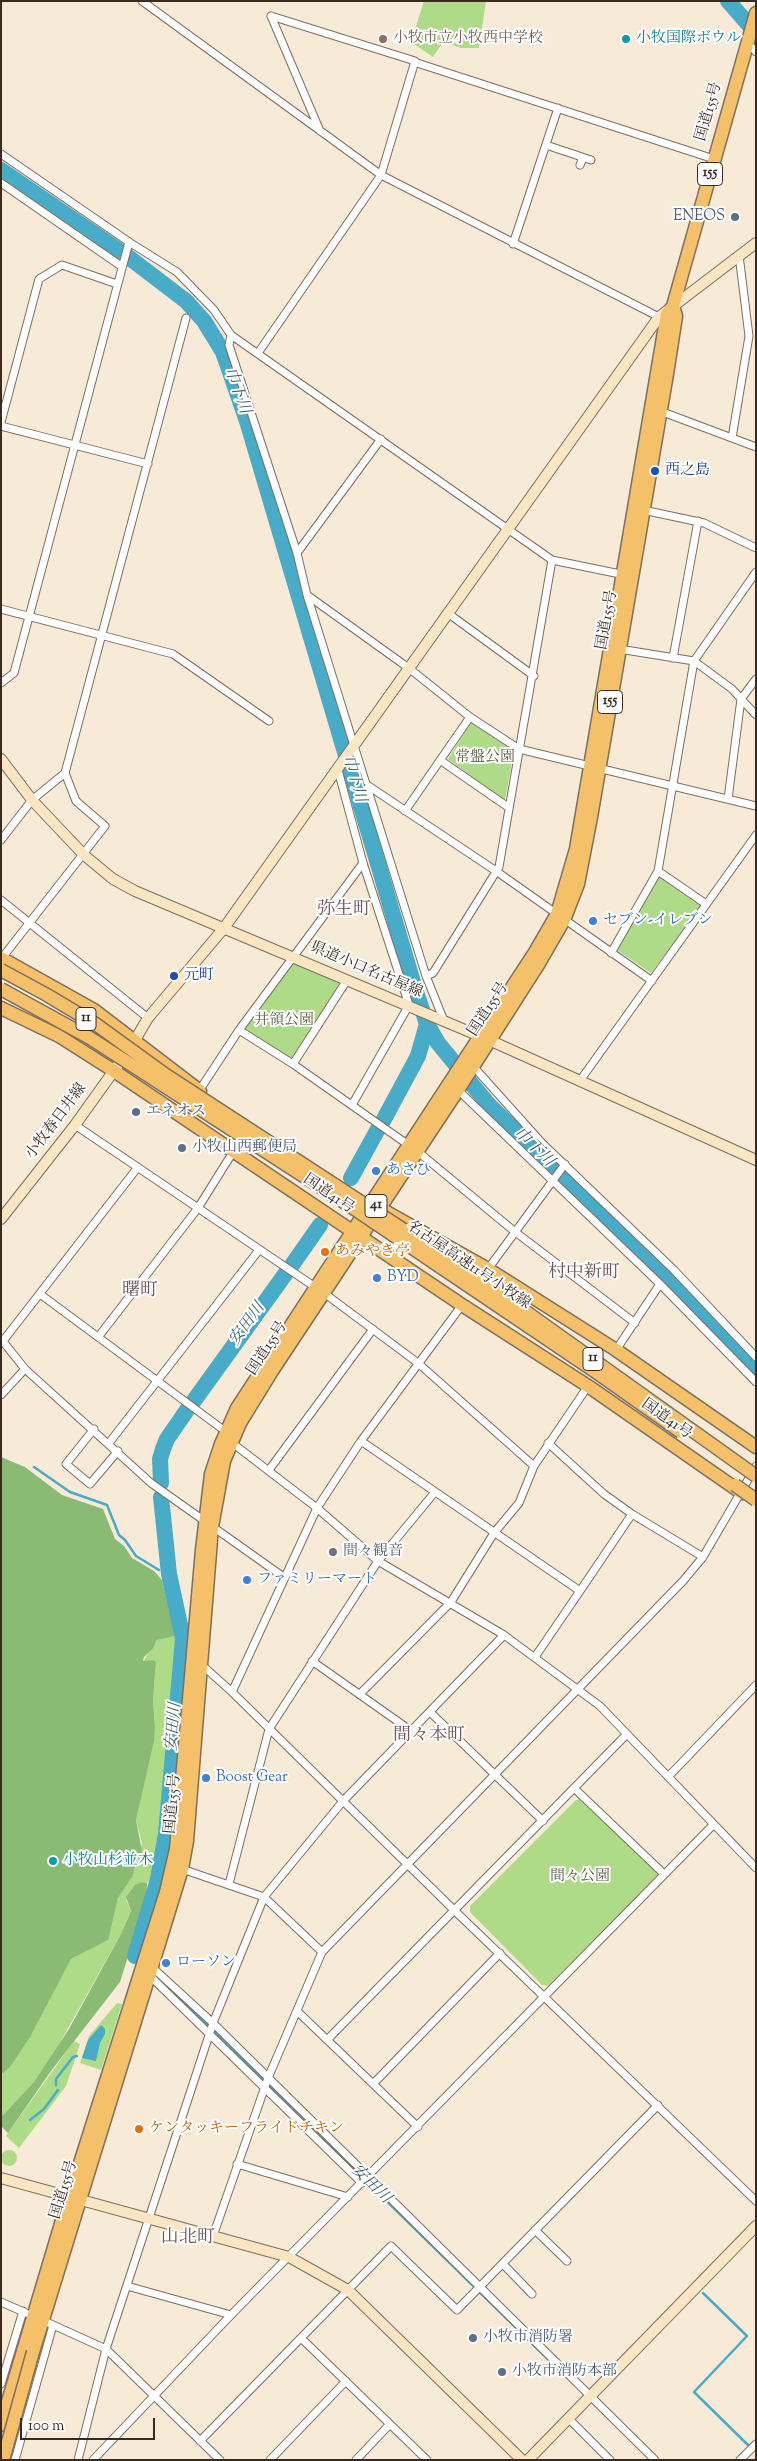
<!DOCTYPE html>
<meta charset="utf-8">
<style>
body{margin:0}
#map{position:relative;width:757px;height:2461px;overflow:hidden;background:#f7ebd8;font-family:"Sorts Mill Goudy",serif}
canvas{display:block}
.frame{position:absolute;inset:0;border:2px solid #3b2a1e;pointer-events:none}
.scale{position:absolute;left:20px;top:2418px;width:135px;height:22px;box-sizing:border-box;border:2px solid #3b2a1e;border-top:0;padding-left:6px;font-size:15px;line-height:18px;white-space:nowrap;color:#3b2a1e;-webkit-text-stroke:4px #fff;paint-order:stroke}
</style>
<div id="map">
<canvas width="757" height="2461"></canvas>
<div class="frame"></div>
<div class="scale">100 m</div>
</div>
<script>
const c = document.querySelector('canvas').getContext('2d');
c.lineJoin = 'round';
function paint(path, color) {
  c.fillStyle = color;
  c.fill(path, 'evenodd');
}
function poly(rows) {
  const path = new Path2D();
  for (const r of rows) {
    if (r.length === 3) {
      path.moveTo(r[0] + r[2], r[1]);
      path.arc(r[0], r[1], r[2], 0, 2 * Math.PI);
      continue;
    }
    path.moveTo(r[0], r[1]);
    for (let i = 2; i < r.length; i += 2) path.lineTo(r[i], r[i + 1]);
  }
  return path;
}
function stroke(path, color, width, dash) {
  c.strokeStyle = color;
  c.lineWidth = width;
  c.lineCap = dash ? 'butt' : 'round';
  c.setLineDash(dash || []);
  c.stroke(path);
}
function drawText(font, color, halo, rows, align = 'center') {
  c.font = font + ' "Sorts Mill Goudy","Noto Serif JP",serif';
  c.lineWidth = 4;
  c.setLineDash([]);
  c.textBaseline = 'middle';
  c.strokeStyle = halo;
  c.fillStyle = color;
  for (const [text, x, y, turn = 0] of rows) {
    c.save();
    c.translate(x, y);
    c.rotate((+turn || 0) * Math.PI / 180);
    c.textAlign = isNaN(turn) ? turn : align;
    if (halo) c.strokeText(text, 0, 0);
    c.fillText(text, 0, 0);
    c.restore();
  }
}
const green = poly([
 [424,1,486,1,479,48,461,48,443,42,433,57,411,42],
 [471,723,514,750,505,801,448,759],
 [659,876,702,905,651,973,617,950],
 [293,957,347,980,293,1064,239,1030],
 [175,1636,177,1642,162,1818,158,1854,152,1876,147,1883,142,1882,126,1899,131,1911,122,1932,49,2062,34,2082,1,2117,1,2075,10,2067,71,1959,107,1940,118,1898,133,1876,142,1843,136,1820,155,1727,153,1700,156,1662,154,1660,143,1662,156,1639],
 [581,1799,657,1872,658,1879,548,1986,542,1985,470,1912,470,1906,576,1800],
 [117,2003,122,2004,101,2070,80,2063,89,2036],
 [74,2041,80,2044,66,2086,19,2148,6,2136,8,2133],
 [9,2158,8]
]);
const forest = poly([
 [1,1457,25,1467,62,1495,103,1509,115,1539,124,1546,132,1558,154,1571,162,1580,175,1636,156,1640,154,1647,144,1657,143,1661,154,1660,156,1662,153,1700,155,1727,154,1741,136,1820,143,1857,137,1859,133,1876,118,1898,108,1940,71,1959,30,2037,10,2067,1,2075],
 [142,1882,147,1883,146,1899,120,1982,51,2071,8,2133,1,2126,1,2117,34,2082,69,2029,122,1932,131,1911,126,1897,135,1885]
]);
const water = poly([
 [101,2025,105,2029,105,2034,100,2043,96,2061,82,2058,88,2040]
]);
const stream = poly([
 [34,1467,70,1492,107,1505,119,1535,125,1540,136,1556,159,1570],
 [262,2079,553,2364],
 [56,2085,56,2079,73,2057,77,2056],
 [30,2120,44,2109,58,2090],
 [703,2293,747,2336,694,2392,750,2447,749,2448]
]);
const river = poly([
 [728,1,756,33],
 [1,170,127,256,186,301,204,321,223,352,247,421,415,989,427,1024,438,1043,489,1105,655,1266,756,1372],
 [383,1121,418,1056,427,1024],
 [351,1178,378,1129],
 [292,1265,320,1225],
 [193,1402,286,1273],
 [161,1483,160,1459,163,1449,167,1439,187,1410],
 [135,1956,158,1879,166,1834,183,1639,169,1574,161,1497],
 [159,1979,262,2079]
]);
const street = poly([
 [142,1,381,175,659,317],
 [271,16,320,131],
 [747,42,756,52],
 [414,62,714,159],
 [546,145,591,160],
 [1,154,129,242,177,272,214,310,231,335,552,560,625,575],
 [580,165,583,158],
 [1,183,121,266],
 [513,244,558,108],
 [231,335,229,345,297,553,307,595,410,669,470,717,519,749,756,806],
 [258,353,381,175,415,61,271,16],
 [660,411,756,447],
 [1,422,39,279,62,265,117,284],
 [1,426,148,464],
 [732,438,749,336,739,255],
 [643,510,704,523,756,548],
 [297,553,381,439],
 [307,595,426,976,444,1021],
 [1,609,173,654,269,721],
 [449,614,534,676],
 [619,649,694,661,732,689,756,715],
 [673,658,698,521],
 [1,683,14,673,129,242],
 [440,760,508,807],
 [338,770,363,863,409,1005,352,1105],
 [367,785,496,871,652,981],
 [728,799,741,699,756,679],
 [405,811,470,717],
 [1,840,32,800,65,773,186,318],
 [658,871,706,904],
 [1,900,148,1018],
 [611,953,658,871,694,661,756,572],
 [2,958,105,826,76,801,65,773],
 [426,976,433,973,499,867,552,560],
 [239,1030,293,1064,417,1151,514,1231,635,1323],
 [293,1064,347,980],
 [473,1066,542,1143,674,1270,756,1357],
 [579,1082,756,835],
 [458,1090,660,1284,756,1382],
 [199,1091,239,1030,363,863],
 [75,1125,324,1293,418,1363,534,1466,588,1386],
 [488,1269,565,1164],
 [40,1294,229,1434],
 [99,1336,198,1208,233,1152],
 [1,1339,25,1369,151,1483,285,1578],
 [3,1341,138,1167],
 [616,1350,660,1284],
 [1,1395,25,1369],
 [94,1429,66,1464,90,1484,118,1451],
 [361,1441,580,1591,535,1657],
 [231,1442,317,1508,378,1561,504,1635,600,1706,756,1868],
 [109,1443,259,1250],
 [548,1443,604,1494,632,1514,703,1557],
 [269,1470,373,1329],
 [580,1591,632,1514],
 [312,1661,410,1730],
 [202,1665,232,1692,455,1911,756,2201],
 [232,1692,317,1508,361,1441,462,1305],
 [360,1694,451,1602,494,1533,519,1503,534,1466],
 [430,1712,543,1821],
 [668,1777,756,1685],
 [575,1789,664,1874],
 [182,1869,264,1897,322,1952],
 [229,1884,269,1729,378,1561,435,1492],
 [153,1968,213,2023,655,2460],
 [151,1977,362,2183],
 [297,2011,418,2127],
 [327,2040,626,1735],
 [373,2084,500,1953],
 [237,2164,348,2197],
 [535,2230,567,2261],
 [213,2236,268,2078,322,1952,683,1581,703,1557,756,1466],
 [503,2264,532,2294],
 [127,2286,231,2315],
 [1,2302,26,2313],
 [42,2320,106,2349,220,2460],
 [301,2338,427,2460],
 [1,2384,23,2311],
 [568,2418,610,2460],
 [200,2441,391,2246,457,2310,658,2105],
 [15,2460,53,2325],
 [78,2460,106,2349,213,2023,264,1897,343,1801,504,1635],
 [93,2460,231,2315,713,1825],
 [270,2460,346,2381],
 [356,2460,390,2424],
 [740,2460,756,2444]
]);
const secondary = poly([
 [1,759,32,800,84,855,113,879,135,891,489,1040,756,1160],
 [131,1047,148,1018,224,928,659,317,756,243],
 [1,1219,75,1125,118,1065],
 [1,2178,289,2257,348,2290,522,2460],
 [528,2460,756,2226]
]);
const highway = poly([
 [1,958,94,1010,200,1091],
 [1,1008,59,1036,114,1071,462,1305,588,1386,742,1493],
 [383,1210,488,1269,616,1350,756,1447],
 [33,2352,182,1869,187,1841,212,1527,224,1461,240,1423,272,1371,458,1090,538,965,564,920,578,884,591,817,667,374,676,316,673,306],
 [1,2425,63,2217,166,1892,176,1849,202,1550,211,1474,221,1444,237,1408,535,952,557,914,576,849,667,314,673,306,756,13]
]);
const highwayBridge = poly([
 [1,970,47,995,97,1025,166,1075,487,1284,756,1476],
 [1,989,90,1038,356,1210,596,1372,681,1432],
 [735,1485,756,1500],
 [3,2460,33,2352]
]);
const markers = [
 [383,39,5,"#8d6e63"],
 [626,39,5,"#0f9aa8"],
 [735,217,5,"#5c6f8a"],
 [655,471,5,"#1a4fb4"],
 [593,921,5,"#3f7fe0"],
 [174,976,5,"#1a4fb4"],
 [136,1112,5,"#5c6f8a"],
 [182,1148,5,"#5c6f8a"],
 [376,1171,5,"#3f7fe0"],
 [325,1252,5,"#e8710a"],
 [377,1278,5,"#3f7fe0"],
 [333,1552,5,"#6b7280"],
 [247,1580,5,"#3f7fe0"],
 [206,1778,5,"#3f7fe0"],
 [53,1861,5,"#0f9aa8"],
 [166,1963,5,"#3f7fe0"],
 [139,2129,5,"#e8710a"],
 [473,2338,5,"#5c6f8a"],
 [502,2372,5,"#5c6f8a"]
];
const shields = [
 [710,174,25],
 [610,702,25],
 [86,1019,20],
 [376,1206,22],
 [593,1359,20]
];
const shieldNames = [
 ["155",710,174],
 ["155",610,702],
 ["11",86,1019],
 ["41",376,1206],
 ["11",593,1359]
];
const educationNames = [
 ["小牧市立小牧西中学校",393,39]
];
const cultureNames = [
 ["小牧国際ボウル",636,39],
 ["小牧山杉並木",63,1861]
];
const streetNames = [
 ["国道155号",710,112,-74],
 ["国道155号",608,620,-80],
 ["県道小口名古屋線",366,971,23],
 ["国道155号",489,1010,-57],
 ["小牧春日井線",57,1122,-53],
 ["国道41号",328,1195,34],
 ["名古屋高速11号小牧線",468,1266,34],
 ["国道155号",268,1349,-57],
 ["国道41号",666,1420,35],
 ["国道155号",174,1804,-85],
 ["国道155号",65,2190,-73]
];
const serviceNames = [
 ["ENEOS",725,217,"right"],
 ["エネオス",146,1112],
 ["小牧山西郵便局",192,1148],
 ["小牧市消防署",483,2338],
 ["小牧市消防本部",512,2372]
];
const transitNames = [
 ["西之島",665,471],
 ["元町",184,976]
];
const parkNames = [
 ["常盤公園",485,758],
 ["井領公園",284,1021],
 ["間々公園",580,1877]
];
const shopNames = [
 ["セブン-イレブン",603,921],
 ["あさひ",386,1171],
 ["BYD",387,1278],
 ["ファミリーマート",257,1580],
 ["Boost Gear",216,1778],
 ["ローソン",176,1963]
];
const foodNames = [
 ["あみやき亭",335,1252],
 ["ケンタッキーフライドチキン",149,2129]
];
const worshipNames = [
 ["間々観音",343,1552]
];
const waterNames = [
 ["巾下川",236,391,70],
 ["巾下川",353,779,74],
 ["巾下川",533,1148,44],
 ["安田川",248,1325,-54],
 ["安田川",175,1727,-85],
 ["安田川",370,2185,44]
];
const quarterNames = [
 ["弥生町",344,911],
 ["村中新町",584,1274],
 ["曙町",140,1292],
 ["間々本町",429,1737],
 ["山北町",188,2239]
];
paint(green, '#addb88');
paint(forest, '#8abb74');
paint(water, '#48abc7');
stroke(stream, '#48abc7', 2.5);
stroke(river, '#48abc7', 16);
stroke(street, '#7d6e5f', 9);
stroke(secondary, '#7d6e5f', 12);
stroke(highway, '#7d6e5f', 15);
stroke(street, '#fff', 7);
stroke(secondary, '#fbe6c3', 10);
stroke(highway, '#f4c16a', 12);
stroke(highwayBridge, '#7d6e5f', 15, []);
stroke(highwayBridge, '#f4c16a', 12);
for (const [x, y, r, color] of markers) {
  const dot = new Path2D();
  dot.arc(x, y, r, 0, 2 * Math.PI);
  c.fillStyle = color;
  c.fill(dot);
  stroke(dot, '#fff', 2);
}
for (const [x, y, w] of shields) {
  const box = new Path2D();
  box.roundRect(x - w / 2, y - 11.5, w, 23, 4);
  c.fillStyle = '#fff';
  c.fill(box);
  stroke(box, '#3b2a1e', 1);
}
drawText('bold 14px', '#3b2a1e', null, shieldNames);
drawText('15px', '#785e54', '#fff', educationNames, 'left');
drawText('15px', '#0d838f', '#fff', cultureNames, 'left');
drawText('15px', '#3b2a1e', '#fff', streetNames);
drawText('15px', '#4e5e75', '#fff', serviceNames, 'left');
drawText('15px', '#164399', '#fff', transitNames, 'left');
drawText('15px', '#5d5f3e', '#fff', parkNames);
drawText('15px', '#366cbe', '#fff', shopNames, 'left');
drawText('15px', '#c56008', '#fff', foodNames, 'left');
drawText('15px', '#5b616d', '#fff', worshipNames, 'left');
drawText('italic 16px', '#405e62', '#fff', waterNames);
drawText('18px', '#745156', '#fff', quarterNames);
</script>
